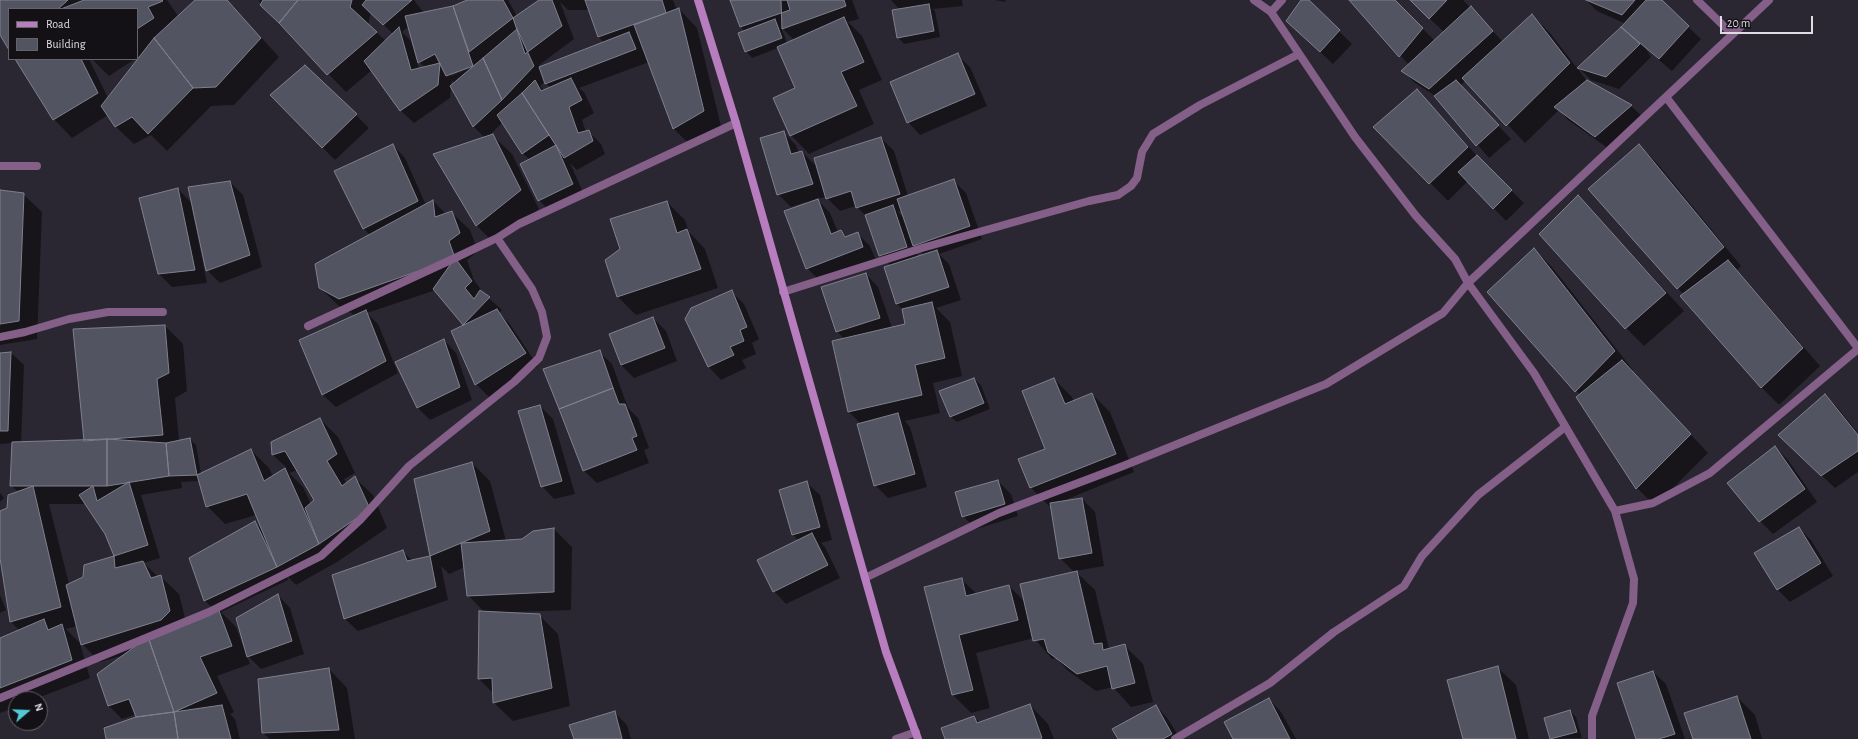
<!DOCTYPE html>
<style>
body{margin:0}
#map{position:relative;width:1858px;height:739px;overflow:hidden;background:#2b2732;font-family:"Alegreya Sans",sans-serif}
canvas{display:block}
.legend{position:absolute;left:8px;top:8px;width:130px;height:52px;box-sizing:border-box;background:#131116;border:1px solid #656268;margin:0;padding:5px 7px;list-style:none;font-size:12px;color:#dfdce3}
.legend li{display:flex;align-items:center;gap:8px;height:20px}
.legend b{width:20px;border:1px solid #656268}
.north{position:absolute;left:8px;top:691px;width:40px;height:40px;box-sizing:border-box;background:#131116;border:1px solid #656268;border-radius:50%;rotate:71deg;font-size:11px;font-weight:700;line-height:16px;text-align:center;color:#dfdce3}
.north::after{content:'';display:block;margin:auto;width:14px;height:18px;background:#52cbd9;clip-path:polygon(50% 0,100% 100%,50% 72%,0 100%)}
.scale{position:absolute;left:1720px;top:16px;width:93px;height:18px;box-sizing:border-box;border:2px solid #dfdce3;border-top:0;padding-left:5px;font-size:12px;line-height:14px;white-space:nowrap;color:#dfdce3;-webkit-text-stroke:3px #131116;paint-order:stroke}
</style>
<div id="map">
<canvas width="1858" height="739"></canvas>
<ul class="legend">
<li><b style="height:5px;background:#b77dbe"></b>Road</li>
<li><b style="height:11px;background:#535461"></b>Building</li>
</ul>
<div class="north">N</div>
<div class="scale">20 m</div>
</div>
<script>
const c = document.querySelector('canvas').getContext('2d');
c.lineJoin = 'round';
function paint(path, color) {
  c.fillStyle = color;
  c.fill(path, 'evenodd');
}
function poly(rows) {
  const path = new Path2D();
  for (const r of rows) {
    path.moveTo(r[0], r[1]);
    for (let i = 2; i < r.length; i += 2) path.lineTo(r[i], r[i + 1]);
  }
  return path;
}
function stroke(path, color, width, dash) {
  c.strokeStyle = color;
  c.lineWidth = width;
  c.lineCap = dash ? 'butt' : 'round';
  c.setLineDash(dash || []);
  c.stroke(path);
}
const shadow = poly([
 [0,0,167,0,178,16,196,0,227,0,279,57,234,105,211,106,167,151,151,135,134,144,115,126,108,115,72,138,54,119,16,59,89,59,108,98,141,56,137,58,137,9,9,9,9,48,0,33],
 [259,0,414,0,424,13,454,6,469,0,508,0,517,16,540,0,673,0,677,10,679,9,697,28,722,130,692,147,674,129,649,62,579,88,584,92,594,113,582,120,586,132,589,132,601,144,605,154,577,170,570,163,585,197,551,213,539,200,530,160,522,153,503,122,487,138,493,136,512,154,539,209,495,244,477,226,435,154,485,138,473,126,451,86,450,98,414,123,401,111,372,70,346,92,261,5],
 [560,2,568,10,590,10,598,37,605,43,541,68,539,65,574,39],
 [371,12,393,34,386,41,368,25],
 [409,26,419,62,425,67,419,69,411,41,402,32],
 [477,63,478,65,451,76,451,73],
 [452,80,454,83,451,86],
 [545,81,550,88,544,90,540,86],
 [731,0,852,0,859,19,848,22,862,36,882,80,859,90,874,124,809,154,791,135,797,89,778,48,752,58,746,51,745,32,741,27],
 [781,27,794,40,787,43],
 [891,0,962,0,963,6,933,9,935,11,940,37,904,44,898,37,900,10],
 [995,0,1006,0,1005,2],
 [1302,0,1307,0,1352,44,1333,64,1287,21],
 [1351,0,1394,0,1435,41,1444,32,1410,0,1463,0,1503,42,1532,15,1550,33,1587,81,1631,106,1644,118,1609,149,1568,120,1559,110,1525,143,1466,80,1460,86,1511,139,1489,158,1437,97,1415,83,1403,71,1409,65],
 [1586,0,1660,0,1701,39,1672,71,1645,48,1651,57,1619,89,1591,80,1579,68,1624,23,1597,11],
 [957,55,970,67,987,106,920,135,908,122],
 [92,59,135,59,109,76],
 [1417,90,1478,157,1524,203,1506,221,1468,181,1448,201,1375,127],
 [356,115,369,128,335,160,322,147],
 [783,132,796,145,799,153,802,152,815,165,825,197,817,199,830,213,838,232,841,231,847,237,857,233,870,246,876,260,820,281,807,268,806,202,791,207,778,194],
 [881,138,894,151,908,196,953,180,966,193,982,239,939,254,949,264,961,300,936,308,950,322,962,376,933,383,940,413,905,421,910,427,927,487,888,498,875,485,861,424,849,412,844,339,837,331,866,274,878,287,892,328,906,325,903,310,897,304,885,268,891,266,880,255,868,218,856,206,840,211,827,198],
 [902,210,905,219,898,212],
 [914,245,924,255,918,257],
 [393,145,405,158,426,205,433,201,446,214,451,212,470,230,478,251,467,260,473,277,472,277,484,294,502,310,499,313,509,323,538,366,489,397,476,384,452,331,464,325,436,290,367,313,378,324,398,373,336,407,323,395,300,341,356,316,339,306,320,288,370,235,363,228],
 [1639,145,1657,163,1741,266,1737,270,1820,366,1779,405,1761,387,1684,295,1589,189],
 [230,182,243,195,262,267,220,283,207,270,194,208,192,208,207,283,172,287,159,274,178,189,193,204],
 [0,191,23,194,42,212,37,339,0,345],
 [1578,196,1684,311,1644,346,1626,328],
 [667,202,685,220,689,232,705,249,718,288,636,315,618,297,621,249],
 [1534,249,1552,267,1633,370,1632,371,1708,453,1655,506,1637,488,1580,395,1489,292],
 [731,291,744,304,759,339,752,343,756,354,742,360,746,368,721,380,709,367,686,319],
 [653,318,666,331,677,361,634,378,621,365,610,334],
 [165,326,183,344,187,391,175,398,179,441,190,439,196,445,201,474,251,450,269,468,273,477,287,468,273,455,320,419,338,437,355,473,344,479,347,484,354,477,373,495,387,528,337,562,296,585,287,576,288,580,221,612,236,627,245,651,278,595,290,608,304,654,261,669,246,654,250,664,217,676,234,712,230,714,235,719,240,739,107,739,138,717,136,714,122,719,109,706,98,674,124,655,100,662,82,644,77,626,66,629,80,643,90,678,35,699,16,699,16,707,0,713,0,639,20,631,11,622,0,552,0,512,8,509,18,492,11,485,13,443,0,444,0,354,11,353,24,365,21,443,85,441],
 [298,470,315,500,311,504,303,487,289,473],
 [199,481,207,506,225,524,256,515,262,529,255,522,191,558,205,601,215,610,186,622,179,594,160,576,158,577,144,563,160,558,141,495,182,488,181,482],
 [49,504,86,504,105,534,115,557,85,566,84,578,69,584],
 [444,340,456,353,472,400,430,420,417,407],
 [599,352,612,364,628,408,638,418,649,448,644,450,649,463,597,483,584,471],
 [974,379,981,385,990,409,957,422,950,416],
 [1054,379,1072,397,1074,402,1092,394,1110,412,1134,472,1060,502,1082,499,1095,512,1104,566,1075,571,1095,590,1109,649,1125,646,1143,664,1153,702,1131,707,1113,687,1096,691,1067,670,1056,658,1052,659,1034,638,976,653,990,708,971,713,953,695,926,588,961,579,977,594,1009,586,1025,602,1074,572,1060,558,1051,505,1049,506,1031,488,1020,460,1046,450],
 [1825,395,1838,408,1858,433,1858,472,1835,488,1792,447],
 [540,406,553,419,575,494,554,499,542,486],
 [1775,447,1788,460,1817,502,1773,534,1760,521],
 [472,463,490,481,506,541,523,540,554,529,572,547,571,610,516,612,516,614,539,615,558,634,570,706,513,721,494,703,494,694,479,679,480,612,484,612,468,595,465,567,449,574,441,566,448,600,358,631,345,619,402,551,413,561,431,557,415,480],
 [998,481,1011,494,1018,516,976,529,963,516],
 [807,483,820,495,832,540,821,543,825,547,840,578,786,604,774,591,799,541,793,535,780,490],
 [0,493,4,498,0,502],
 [1799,528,1811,540,1833,576,1790,602,1777,589],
 [0,595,6,610,0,613],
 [1497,667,1516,685,1529,739,1464,739],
 [329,669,347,688,355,739,270,739,263,733],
 [1653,672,1666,684,1685,739,1637,739],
 [1737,697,1755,715,1762,739,1694,739],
 [1269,699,1281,712,1296,739,1234,739],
 [1030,705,1048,724,1054,739,946,739,974,717,980,723],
 [1156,706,1168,719,1180,739,1119,739],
 [1570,711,1576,717,1582,738,1551,739,1545,719],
 [614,712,627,725,631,739,623,739,620,726,618,726,621,739,575,739]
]);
const building = poly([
 [0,0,68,0,58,9,9,9,9,50,0,35,0,0],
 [84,0,162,0,163,1,148,7,154,18,137,29,137,9,61,9,84,0],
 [195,0,227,0,261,38,216,87,193,88,154,38,195,0],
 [263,0,298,0,279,23,260,5,263,0],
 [298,0,352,0,350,7,377,32,327,75,279,23,298,0],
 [366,0,412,0,383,25,362,5,366,0],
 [467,0,503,0,513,18,469,52,453,6,467,0],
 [539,0,552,0,562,26,525,54,513,18,539,0],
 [585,0,662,0,666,13,598,37,585,0],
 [730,0,787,0,790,10,740,27,730,0],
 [781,0,844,0,846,6,782,29,781,0],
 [1301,0,1309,0,1340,30,1320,52,1286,21,1301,0],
 [1349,0,1395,0,1423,28,1399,57,1349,0],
 [1410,0,1447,0,1429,19,1410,0],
 [1586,0,1635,0,1622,15,1586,0],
 [1646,0,1662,0,1689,26,1659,59,1621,27,1646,0],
 [929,4,934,31,897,38,892,10,929,4],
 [453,6,473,66,446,76,435,54,418,63,405,16,453,6],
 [1471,6,1493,31,1429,89,1401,71,1471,6],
 [679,8,704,111,673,129,634,25,679,8],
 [1532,14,1570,63,1506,126,1462,78,1532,14],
 [844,17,864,62,841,72,857,106,790,136,773,98,795,88,777,47,844,17],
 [775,19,782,38,745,52,738,33,775,19],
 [399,27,411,70,440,63,438,85,400,111,364,61,399,27],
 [1621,27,1640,44,1606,77,1577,68,1621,27],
 [517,29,534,66,502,100,483,58,517,29],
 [629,32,636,49,545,84,539,67,629,32],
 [154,38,193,88,148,134,132,117,115,127,101,106,154,38],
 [958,53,975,94,907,123,890,82,958,53],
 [483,58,502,100,473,127,450,86,483,58],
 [15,59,81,59,98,93,53,120,15,59],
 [305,65,357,114,322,148,270,95,305,65],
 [571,78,582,100,569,107,578,133,589,130,593,141,564,158,522,93,535,80,541,91,571,78],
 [1456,80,1499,125,1476,146,1434,96,1456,80],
 [1587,80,1632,105,1595,137,1554,107,1587,80],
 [1417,89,1468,147,1429,184,1373,127,1417,89],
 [522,93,549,135,522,154,497,115,522,93],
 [784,131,791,154,802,151,813,184,777,195,760,138,784,131],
 [493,134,521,190,476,226,433,154,493,134],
 [881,137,900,194,856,208,851,191,826,199,814,158,881,137],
 [393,144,418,201,363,229,334,171,393,144],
 [1639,144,1724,247,1677,289,1588,189,1639,144],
 [556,145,573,184,538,201,520,164,556,145],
 [1477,155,1512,190,1493,209,1458,172,1477,155],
 [954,179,970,226,913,246,897,199,954,179],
 [230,181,250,255,206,271,188,187,230,181],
 [178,188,195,270,158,274,139,198,178,188],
 [0,190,24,193,19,321,0,324,0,190],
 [1578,195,1666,293,1625,329,1539,234,1578,195],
 [818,199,831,234,841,230,845,237,858,232,863,247,806,269,784,211,818,199],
 [433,200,435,217,452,211,460,233,449,241,455,258,339,299,319,288,315,264,433,200],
 [667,201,677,233,687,229,701,269,617,297,605,260,620,249,610,219,667,201],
 [893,205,907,247,879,256,865,215,893,205],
 [1534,248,1615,351,1575,392,1487,292,1534,248],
 [937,250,949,287,896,304,884,267,937,250],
 [455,258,472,281,465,288,474,299,480,290,490,297,463,325,433,289,455,258],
 [1728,260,1803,348,1761,388,1680,296,1728,260],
 [866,273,880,318,836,332,821,287,866,273],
 [732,290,747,327,740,330,744,341,730,347,734,355,708,367,685,319,691,308,732,290],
 [932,302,945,358,915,365,922,395,848,412,832,341,905,324,902,309,932,302],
 [497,309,526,353,475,385,451,331,497,309],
 [366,310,386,361,322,395,299,340,366,310],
 [653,317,665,348,621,365,609,334,653,317],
 [165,325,169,373,157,379,163,435,84,441,73,329,165,325],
 [444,339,460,387,417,408,395,362,444,339],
 [600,350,613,388,559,409,543,369,600,350],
 [11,352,8,431,0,431,0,353,11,352],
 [1622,360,1691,434,1636,489,1576,397,1622,360],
 [974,378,984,403,950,417,939,391,974,378],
 [1054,378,1065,404,1092,393,1116,454,1030,488,1018,459,1045,449,1022,391,1054,378],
 [613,388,619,404,625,404,637,436,632,438,637,450,583,471,559,409,613,388],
 [1825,394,1858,435,1858,451,1821,476,1778,435,1825,394],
 [540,405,562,481,541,487,518,411,540,405],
 [898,413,915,474,874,486,857,424,898,413],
 [320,418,337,454,327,461,342,486,355,476,370,509,319,544,305,508,314,500,285,451,272,455,271,442,320,418],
 [190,438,197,475,169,476,166,443,190,438],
 [107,439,107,486,10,486,12,442,107,439],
 [107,439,166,443,169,476,107,486,107,439],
 [1775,446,1805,489,1759,522,1727,483,1775,446],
 [251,449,264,481,285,468,319,544,277,567,247,494,206,507,197,475,251,449],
 [472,462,490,531,430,556,414,479,472,462],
 [998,480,1005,504,962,517,955,492,998,480],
 [807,481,820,527,792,535,779,490,807,481],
 [129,482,148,545,114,556,105,534,79,495,93,486,97,501,129,482],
 [33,486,61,607,10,622,0,558,0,511,7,508,8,495,33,486],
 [1082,498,1092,553,1059,559,1050,503,1082,498],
 [255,521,277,567,204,601,189,558,255,521],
 [1799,527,1821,563,1777,590,1754,553,1799,527],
 [554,528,554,592,467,596,461,543,522,539,533,531,554,528],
 [812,533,828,565,773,592,757,560,812,533],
 [403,550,407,561,430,556,436,587,344,619,332,575,403,550],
 [114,556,115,568,143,561,151,578,161,575,170,611,161,620,81,645,66,585,83,577,84,565,114,556],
 [1077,571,1094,644,1102,643,1103,650,1125,644,1135,683,1112,689,1107,666,1077,674,1048,652,1044,639,1033,641,1020,584,1077,571],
 [962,578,966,596,1009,585,1018,620,959,635,973,690,952,695,924,587,962,578],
 [278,594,292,641,247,657,236,618,278,594],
 [218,608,232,646,200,657,217,693,174,712,148,637,218,608],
 [479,611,540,614,552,688,493,703,492,678,478,679,479,611],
 [44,619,48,630,62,624,72,660,0,688,0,638,44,619],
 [148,637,174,712,136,717,129,699,108,706,97,674,148,637],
 [1498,666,1516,739,1463,739,1447,680,1498,666],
 [329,668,339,730,262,733,258,679,329,668],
 [1653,671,1675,734,1659,739,1636,739,1617,683,1653,671],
 [1737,696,1751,739,1693,739,1684,713,1737,696],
 [1269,698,1290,739,1233,739,1224,722,1269,698],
 [1030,704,1042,738,1040,739,945,739,941,728,974,716,977,723,1030,704],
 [222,705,231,739,178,739,174,712,222,705],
 [1156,705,1172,734,1163,739,1118,739,1112,729,1156,705],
 [1570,710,1577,732,1550,739,1544,718,1570,710],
 [615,711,622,739,574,739,569,725,615,711],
 [174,712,178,739,106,739,104,728,136,717,174,712]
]);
const street = poly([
 [1254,0,1271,12,1355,137,1416,216,1455,259,1468,283,1534,373,1615,511,1634,579,1633,603,1592,716,1592,739],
 [1697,0,1732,34],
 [1271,12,1282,0],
 [1666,97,1858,348],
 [0,166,37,166],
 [783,292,922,248,1089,201,1118,195,1131,186,1137,178,1142,152,1153,134,1200,105,1299,54],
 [308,326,455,258,497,238,519,224,736,123],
 [0,337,25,332,69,319,108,312,163,312],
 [1615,511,1653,503,1710,473,1858,349],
 [865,578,999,513,1123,466,1326,384,1443,313,1468,283,1769,0],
 [0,698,209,612,321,556,360,520,409,466,514,382,539,358,547,337,542,312,532,289,497,238],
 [896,739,916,732],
 [1175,739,1270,683,1334,632,1404,586,1422,556,1478,495,1565,427]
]);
const secondary = poly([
 [698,0,736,123,886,652,918,739]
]);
paint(shadow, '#0007');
paint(building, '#535461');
stroke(building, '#80808e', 1);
stroke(street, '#845f88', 8);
stroke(secondary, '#b77dbe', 8);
</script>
